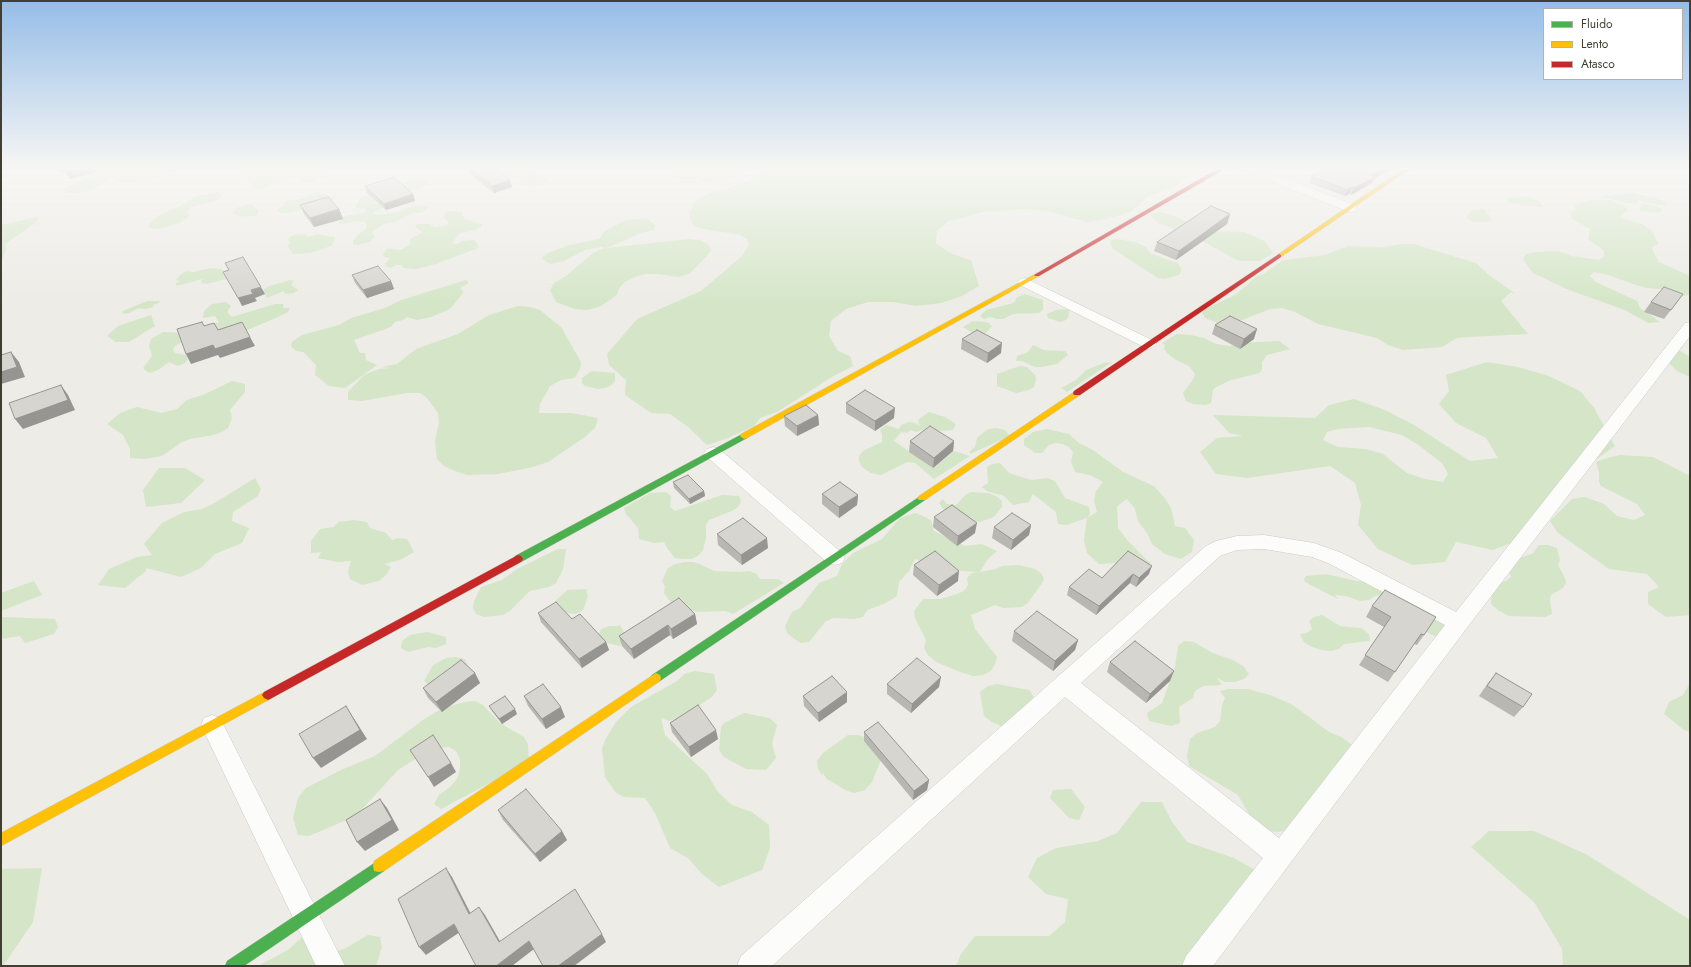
<!DOCTYPE html>
<style>
body{margin:0}
#map{position:relative;width:1691px;height:967px;overflow:hidden;background:#edece6;font-family:Jost,sans-serif}
canvas{display:block}
.frame{position:absolute;inset:0;border:2px solid #413f34;pointer-events:none}
.legend{position:absolute;left:1543px;top:8px;width:140px;height:72px;box-sizing:border-box;background:#fff;border:1px solid #b3b2ae;margin:0;padding:5px 7px;list-style:none;font-size:12px;color:#413f34}
.legend li{display:flex;align-items:center;gap:8px;height:20px}
.legend b{width:20px;border:1px solid #b3b2ae}
</style>
<div id="map">
<canvas width="1691" height="967"></canvas>
<div class="frame"></div>
<ul class="legend">
<li><b style="height:5px;background:#4caf50"></b>Fluido</li>
<li><b style="height:5px;background:#ffc107"></b>Lento</li>
<li><b style="height:5px;background:#c62828"></b>Atasco</li>
</ul>
</div>
<script>
const c = document.querySelector('canvas').getContext('2d');
c.lineJoin = 'round';
function paint(path, color) {
  c.fillStyle = color;
  c.fill(path, 'evenodd');
}
function poly(rows) {
  const path = new Path2D();
  for (const r of rows) {
    path.moveTo(r[0], r[1]);
    for (let i = 2; i < r.length; i += 2) path.lineTo(r[i], r[i + 1]);
  }
  return path;
}
function stroke(path, color, width, dash) {
  c.strokeStyle = color;
  c.lineWidth = width;
  c.lineCap = dash ? 'butt' : 'round';
  c.setLineDash(dash || []);
  c.stroke(path);
}
const green = poly([
 [98,169,183,169,152,179,134,182,122,183,113,179,107,181,90,190,77,193,66,193,63,189,76,182,95,177,98,174,97,171],
 [243,169,326,169,324,175,313,182,303,182,298,179,293,178,261,189,253,188,252,184,247,181,246,176,242,173],
 [507,169,530,169,528,171,543,175,547,180,542,184,531,186,521,185,520,180,511,178,504,182,482,184,486,180,496,177],
 [683,169,753,169,725,180,704,182,697,179,678,179,674,176,677,170],
 [771,169,1201,169,1201,172,1181,181,1179,185,1149,196,1130,212,1107,219,1087,222,1047,211,1025,209,983,212,947,222,937,231,936,243,950,253,971,260,979,286,962,296,941,303,916,306,893,302,868,302,846,309,831,321,829,336,838,351,850,356,853,366,832,377,777,412,760,418,754,426,728,438,707,445,688,427,670,414,651,413,625,395,626,380,609,365,607,354,637,319,701,291,742,256,749,245,747,239,740,235,698,228,692,224,689,213,695,202,701,197,738,185],
 [421,177,427,180,428,184,419,189,409,190,403,184,409,180],
 [219,192,222,196,215,201,191,207,187,213,190,214,188,217,180,223,159,229,150,228,149,225,153,220,161,214,178,207,194,197],
 [315,192,336,197,331,202,309,205,300,210,288,213,278,212,277,210,287,201,300,199],
 [1632,193,1656,198,1667,203,1667,205,1657,205,1638,200,1638,202,1636,203,1625,203,1607,198,1604,196],
 [363,196,378,197,374,202,376,204,381,204,385,207,375,211,373,213,376,215,398,212,413,206,424,205,429,207,423,212,410,214,396,222,384,224,372,232,375,237,370,242,358,245,353,244,353,241,357,235,365,230,367,227,365,222,355,221,343,224,339,223,341,217,365,212,367,209,357,208,355,206,359,201,359,199],
 [1526,196,1541,202,1543,207,1508,203,1508,198],
 [1589,200,1611,200,1623,205,1628,210,1620,217,1644,225,1652,231,1658,244,1652,247,1653,251,1659,262,1690,276,1690,294,1684,296,1672,295,1660,289,1647,288,1633,284,1608,275,1594,272,1590,276,1596,282,1637,301,1640,308,1660,322,1648,323,1625,310,1569,290,1533,273,1527,265,1523,259,1526,254,1535,252,1558,251,1572,256,1599,260,1605,256,1603,250,1588,239,1590,229,1572,219,1570,213,1574,210,1575,205],
 [251,204,259,211,256,216,242,217,232,213,237,208,244,205],
 [1642,205,1653,205,1662,209,1659,213,1641,211,1639,208],
 [1484,209,1493,220,1490,222,1472,222,1468,219,1467,216,1472,210],
 [451,211,462,212,464,219,482,224,482,226,477,229,459,234,452,243,457,244,462,241,474,240,478,245,478,248,436,264,416,269,404,268,402,265,396,265,391,268,386,266,385,263,389,260,390,258,384,257,383,254,387,248,401,250,406,247,410,244,410,239,420,234,422,232,415,227,417,224,429,224,436,227,447,225,449,223,444,218,445,212],
 [1159,212,1169,214,1208,231,1244,232,1265,241,1273,253,1260,261,1242,261,1235,259,1195,237,1158,223,1150,215],
 [36,217,38,218,38,221,5,244,6,250,1,262,1,225],
 [646,218,655,225,654,230,642,233,606,248,688,239,700,240,708,244,711,250,707,256,690,273,679,277,658,274,646,274,635,277,625,282,619,288,617,295,599,307,587,310,575,309,556,302,550,290,554,283,566,276,593,253,604,248,601,247,585,250,564,261,550,264,541,258,548,253,569,245,599,239,605,231,626,220],
 [305,234,307,237,317,234,336,237,331,246,310,253,293,254,287,246,290,243,288,239,293,235],
 [1117,239,1135,242,1146,247,1150,253,1155,255,1178,263,1181,269,1181,272,1179,275,1165,279,1158,278,1113,249,1110,243,1111,240],
 [1403,244,1414,244,1476,263,1489,275,1516,294,1511,292,1501,301,1528,334,1469,337,1457,338,1442,347,1403,350,1388,345,1377,338,1318,324,1295,312,1282,308,1270,309,1242,320,1218,323,1205,318,1201,311,1235,295,1256,277,1265,273,1283,260,1325,255,1348,246,1382,247],
 [210,268,222,269,226,279,207,284,201,283,203,279,176,286,176,283,180,281,176,280,180,275,186,271,193,272],
 [290,280,294,281,291,285,298,290,294,293,285,294,284,291,267,298,263,290,269,286],
 [466,280,469,283,460,288,464,292,450,309,431,317,417,320,407,317,403,320,395,322,391,327,354,340,360,353,365,353,366,360,377,365,345,388,329,386,315,375,316,365,303,352,296,351,291,346,292,342,302,335,339,325,351,318,385,308,401,300],
 [1025,294,1043,300,1043,310,1039,313,1013,314,1003,319,997,319,990,317,984,319,980,316,986,310,1010,304,1015,302,1016,298],
 [147,301,160,301,159,303,153,305,154,307,145,309,139,308,129,313,122,314,123,311],
 [226,302,231,306,227,312,232,317,275,304,283,304,283,308,290,308,288,312,278,317,243,332,216,331,213,324,219,322,218,321,215,316,203,318,204,311,212,304],
 [518,306,530,307,540,310,561,327,581,362,580,369,575,378,561,380,550,386,540,404,539,413,571,413,598,418,595,428,585,437,548,462,533,467,498,474,467,475,455,471,444,466,437,459,435,441,439,422,438,413,427,398,420,393,407,393,362,401,348,400,348,392,364,375,379,369,391,368,382,367,397,364,416,349,458,334,489,315],
 [1063,309,1069,310,1068,318,1066,320,1060,322,1048,318,1047,314,1056,310],
 [151,315,155,326,129,342,116,342,107,336,118,326],
 [973,321,987,322,992,326,987,332,982,335,976,335,963,327],
 [163,332,184,333,182,342,175,346,173,350,175,353,187,355,188,359,185,363,178,366,169,362,158,370,150,373,146,371,143,368,152,356,149,346,151,339],
 [1177,334,1191,335,1204,338,1216,344,1230,346,1241,343,1279,341,1290,349,1267,355,1262,362,1262,369,1260,373,1231,380,1216,387,1213,390,1211,403,1206,405,1193,404,1186,401,1183,393,1194,378,1195,374,1189,366,1176,360,1167,353,1164,349,1165,345,1162,343],
 [1033,345,1044,350,1065,351,1068,355,1057,364,1042,367,1035,367,1022,361,1016,361,1017,356,1028,352],
 [1677,349,1690,357,1690,377,1677,371,1669,363],
 [1112,362,1067,392,1061,388,1076,380,1086,370,1104,363],
 [1487,362,1518,367,1549,376,1580,391,1594,408,1615,446,1569,479,1517,541,1493,550,1456,542,1445,562,1412,565,1378,549,1358,525,1361,505,1355,483,1330,466,1247,478,1216,474,1200,452,1217,438,1243,436,1229,433,1213,415,1315,418,1329,405,1354,399,1385,410,1414,425,1470,461,1498,458,1486,438,1456,423,1439,404,1449,391,1446,375],
 [1369,427,1402,435,1417,444,1442,463,1448,474,1443,482,1425,479,1407,473,1383,454,1366,449,1338,447,1323,440,1327,432,1338,429],
 [1020,366,1027,367,1035,375,1036,379,1034,387,1029,390,1016,393,997,386,997,374],
 [592,371,615,373,615,381,612,385,605,388,598,389,585,386,582,383,582,378],
 [232,381,245,384,245,392,230,410,232,418,228,428,222,432,214,435,190,439,182,442,162,456,145,459,130,458,130,449,123,435,107,424,120,413,137,407,161,413,177,409,187,400,203,395],
 [929,412,945,417,956,424,953,430,939,431,928,427,924,430,916,432,910,430,907,433,901,432,894,441,933,468,954,451,970,456,934,479,915,463,907,462,881,475,871,473,862,467,859,461,859,456,863,451,882,442,882,434,880,430,886,425,899,429,901,425,909,422,915,423,920,426,918,420],
 [996,428,1005,430,1010,436,970,454,970,451,975,447,977,438,988,429],
 [1047,429,1069,434,1079,443,1093,450,1123,472,1154,486,1164,497,1171,508,1175,526,1185,528,1194,540,1192,552,1181,559,1165,554,1152,544,1147,533,1138,521,1135,509,1127,499,1117,506,1118,528,1128,541,1152,565,1134,562,1099,564,1087,553,1084,541,1087,518,1066,525,1058,524,1056,512,1033,494,1029,502,1013,505,1004,496,987,491,982,487,988,483,987,467,992,464,1000,463,1009,473,1031,480,1047,478,1055,481,1065,498,1089,507,1090,513,1088,517,1097,512,1094,501,1096,491,1103,482,1090,475,1075,472,1071,462,1073,452,1069,447,1063,444,1055,443,1049,445,1042,453,1035,453,1024,445,1024,439,1033,432],
 [1620,455,1653,457,1690,476,1690,615,1666,617,1648,604,1648,592,1659,587,1647,574,1609,569,1558,533,1550,521,1572,499,1585,497,1604,504,1617,516,1634,520,1645,515,1637,504,1601,486,1599,482,1599,473,1596,462,1607,458],
 [159,468,185,468,205,480,181,503,146,507,143,490],
 [255,478,261,489,258,496,233,512,232,521,249,528,242,543,215,554,201,568,181,577,146,568,146,571,125,588,98,585,109,569,137,557,152,555,144,544,162,523,184,512,202,509,213,504],
 [666,492,671,496,670,507,675,511,722,495,739,496,741,501,738,507,732,511,709,520,706,525,706,538,703,550,698,556,691,559,683,559,675,558,667,548,664,542,654,543,639,539,638,528,626,514,624,508,650,493],
 [971,492,988,493,996,496,1002,501,1002,507,994,517,980,522,972,521,958,512,943,509,939,503,943,499,947,504,956,505,965,495],
 [916,513,931,520,934,531,965,546,982,544,997,551,987,560,980,572,996,569,1002,566,1019,565,1035,569,1042,574,1044,580,1028,603,1022,607,1003,608,995,605,971,615,975,629,997,657,995,664,991,671,983,675,973,676,963,673,936,662,928,655,924,648,926,640,915,618,914,611,923,599,940,599,957,594,964,591,968,585,967,578,972,573,978,572,945,570,915,559,909,571,899,582,897,596,884,604,867,610,863,617,854,619,833,618,825,622,809,642,800,643,787,633,785,626,792,612,800,608,819,583,837,576,842,564,853,553,882,539,900,518],
 [354,520,367,522,370,528,386,533,392,540,398,538,407,539,414,552,400,560,384,564,391,567,386,575,379,581,362,585,350,579,348,572,351,561,338,562,318,558,321,552,311,553,311,541,320,529,334,527,338,522],
 [1539,545,1548,545,1557,548,1560,560,1558,565,1565,578,1566,583,1563,588,1551,595,1550,600,1552,614,1545,617,1509,616,1499,611,1491,604,1493,586,1506,581,1511,577,1508,570,1512,560,1532,554],
 [558,549,566,549,563,569,556,583,549,587,530,591,511,610,503,615,484,617,476,614,473,608,474,601,481,587,502,580,517,569],
 [684,562,693,562,700,564,714,571,740,572,749,571,757,574,760,579,778,579,784,583,733,614,725,611,697,612,673,604,668,599,664,593,665,586,662,581,668,568,675,564],
 [1326,574,1356,581,1382,581,1384,595,1375,596,1369,600,1360,601,1346,596,1335,595,1338,599,1305,582,1304,579,1306,576],
 [34,581,42,595,1,611,1,593],
 [586,589,588,596,583,610,576,614,567,613,560,610,555,605,557,599,568,590],
 [1401,607,1443,622,1445,630,1444,633,1436,636,1432,635,1427,632,1423,624],
 [1322,615,1340,626,1361,628,1369,634,1370,641,1344,644,1339,649,1331,651,1322,650,1312,647,1304,642,1300,634,1307,633,1312,629,1309,621,1314,617],
 [1,617,55,619,58,627,54,634,25,643,20,636,1,639],
 [619,624,624,632,625,639,620,646,603,642,598,637,601,629,610,626,619,626],
 [427,632,446,637,446,644,436,648,428,647,408,652,401,648,402,641,410,635],
 [1184,641,1194,642,1213,653,1233,660,1243,666,1249,674,1244,679,1235,682,1225,682,1217,678,1222,685,1203,686,1195,691,1193,698,1179,707,1180,723,1171,726,1149,721,1147,713,1162,703,1175,667,1178,646],
 [456,657,465,659,468,665,466,673,430,686,424,681,433,665,446,658],
 [695,671,714,674,717,690,712,697,680,718,670,721,661,718,665,735,707,774,718,792,732,805,752,812,769,825,770,848,762,870,719,887,702,874,688,858,670,848,655,813,645,798,624,797,615,792,605,777,602,749,605,740,616,722,631,707,677,681,684,674],
 [1690,683,1690,732,1684,730,1664,714,1669,702,1683,695],
 [997,684,1029,690,1038,703,1020,728,1001,726,992,722,984,716,980,692,988,686],
 [1228,689,1248,689,1270,695,1291,704,1301,711,1329,732,1341,737,1351,744,1353,754,1333,768,1328,775,1327,794,1288,830,1278,832,1267,831,1257,823,1249,814,1238,795,1189,766,1187,756,1190,739,1197,733,1215,727,1220,721,1222,705,1225,698,1220,691],
 [475,701,483,705,500,723,524,737,528,744,529,762,441,809,434,804,439,795,450,787,457,779,460,769,460,759,456,751,449,747,439,748,417,758,398,770,356,816,309,836,298,835,293,818,298,798,306,788,341,770,375,756,423,720,443,708,465,702],
 [744,713,770,718,777,725,772,744,776,758,766,770,746,769,724,757,719,750,721,727,724,723],
 [848,735,858,735,878,741,886,747,872,782,865,790,854,793,845,790,827,779,822,772,823,777,818,769,817,761,823,753],
 [1071,789,1085,807,1079,820,1069,818,1050,798,1053,790],
 [1141,802,1162,802,1172,822,1187,842,1234,858,1257,871,1187,966,956,966,961,954,975,936,1049,936,1065,922,1068,899,1046,894,1028,877,1037,858,1056,848,1098,841,1117,833],
 [1489,831,1534,831,1586,854,1690,920,1690,966,1563,966,1562,949,1534,902,1471,847],
 [42,868,33,922,3,966,1,966,1,869],
 [310,930,329,953,344,949,368,935,380,937,382,947,376,966,258,966,288,950]
]);
const street = poly([
 [1243,169,1260,169,1355,205,1357,208,1355,211,1351,212,1347,211,1245,171,1243,169],
 [1025,278,1154,341,1157,344,1154,347,1149,349,1144,347,1020,285,1018,282,1020,279,1025,278],
 [1690,322,1690,336,1466,629,1213,966,1182,966,1186,956,1263,858,1065,697,772,966,737,966,741,956,1206,546,1216,541,1237,536,1264,535,1314,543,1342,553,1456,612,1685,323,1690,322],
 [1264,549,1312,557,1328,563,1445,625,1279,838,1081,683,1220,556,1237,550,1264,549],
 [713,447,719,449,842,553,845,558,842,563,835,565,828,563,707,457,704,453,707,449,713,447],
 [212,715,220,718,345,966,316,966,201,725,204,718,212,715]
]);
const fast = poly([
 [744,433,748,436,747,438,521,562,515,562,513,559,515,556,744,433],
 [922,495,927,498,925,500,660,681,656,683,652,681,651,678,652,675,922,495],
 [379,860,384,861,385,866,384,871,244,966,225,966,227,961,379,860]
]);
const slow = poly([
 [1403,169,1410,169,1281,257,1277,257,1277,255,1403,169],
 [1037,273,1039,274,1039,276,747,438,744,439,740,436,741,434,1037,273],
 [1077,390,1080,391,1081,393,1080,395,925,500,919,500,917,498,919,496,1077,390],
 [656,673,660,675,661,678,660,681,384,871,379,872,374,871,373,866,374,861,656,673],
 [268,690,272,692,274,695,272,698,1,846,1,833,268,690]
]);
const jam = poly([
 [1217,169,1225,169,1039,276,1035,276,1034,275,1217,169],
 [1279,254,1281,255,1281,257,1080,395,1074,395,1073,393,1074,391,1279,254],
 [518,555,521,556,523,559,521,562,272,698,268,700,264,698,262,695,264,692,518,555]
]);
const wall = poly([
 [469,169,496,169,510,180,512,187,494,193,470,174],
 [1324,169,1390,169,1375,178,1372,183,1351,195,1349,194,1345,196,1309,183,1311,176],
 [365,186,413,194,415,201,386,210,367,193],
 [300,205,339,209,343,219,314,227,304,214],
 [1230,214,1227,224,1176,260,1154,251,1157,242],
 [352,275,391,281,394,289,367,298,355,283],
 [1683,294,1664,319,1644,312,1651,302],
 [1215,325,1254,339,1240,349,1212,334],
 [962,339,1001,353,987,363,961,349],
 [846,403,894,418,875,431,846,413],
 [818,415,819,425,797,436,785,426,784,416],
 [910,441,954,441,953,451,933,468,909,452],
 [673,482,704,491,705,496,690,504,674,488],
 [822,494,858,495,857,505,839,518,822,504],
 [934,517,975,533,957,546,933,527],
 [1031,525,1029,535,1011,550,992,538,994,527],
 [717,534,768,548,742,565,718,545],
 [1128,551,1149,574,1136,587,1130,583,1096,615,1067,595,1069,587,1102,578],
 [914,565,958,581,937,596,913,575],
 [1372,606,1436,617,1417,645,1414,644,1388,682,1359,665,1384,627,1366,617],
 [538,613,572,619,606,642,609,650,582,668,541,622],
 [695,614,697,624,673,639,670,635,634,659,622,646,619,636],
 [1014,631,1078,640,1075,650,1053,671,1012,641],
 [1110,662,1170,681,1146,703,1107,672],
 [475,673,480,683,442,712,428,698,423,688],
 [1496,673,1523,707,1514,717,1479,696,1488,683],
 [887,684,939,687,911,713,887,694],
 [524,696,565,717,546,729,528,706],
 [803,696,847,702,819,722,804,706],
 [489,706,517,714,502,724,492,711],
 [670,723,718,739,691,757,672,732],
 [864,732,929,780,927,790,913,800,864,741],
 [498,810,567,840,540,862,503,820]
]);
const shadedWall = poly([
 [59,169,63,169,65,172,61,173],
 [76,169,96,169,97,172,70,179,65,172],
 [1381,169,1390,169,1375,178,1372,183,1351,195,1354,188,1371,175],
 [510,180,512,187,494,193,492,186],
 [1352,187,1349,194,1345,196,1347,190],
 [413,194,415,201,386,210,384,204],
 [339,209,343,219,314,227,310,218],
 [1230,214,1227,224,1176,260,1179,251],
 [391,281,394,289,367,298,363,290],
 [261,287,265,294,255,298,257,301,242,306,238,298,251,290],
 [1257,329,1254,339,1240,349,1244,339],
 [250,337,255,346,220,358,218,355,191,364,186,354,213,345],
 [1002,343,1001,353,987,363,988,353],
 [11,352,19,362,25,377,1,384,1,372],
 [61,385,68,395,75,410,23,429,15,419],
 [895,408,894,418,875,431,875,421],
 [818,415,819,425,797,436,797,426],
 [954,441,953,451,933,468,934,458],
 [704,491,705,496,690,504,689,499],
 [858,495,857,505,839,518,839,507],
 [977,523,975,533,957,546,958,536],
 [1031,525,1029,535,1011,550,1013,540],
 [767,538,768,548,742,565,741,555],
 [1152,566,1149,574,1136,587,1139,578],
 [959,571,958,581,937,596,939,585],
 [1133,574,1130,583,1096,615,1099,606],
 [695,614,697,624,673,639,671,629],
 [668,625,670,635,634,659,631,649],
 [1078,640,1075,650,1053,671,1055,661],
 [606,642,609,650,582,668,579,659],
 [1174,671,1170,681,1146,703,1150,694],
 [475,673,480,683,442,712,436,702],
 [941,677,939,687,911,713,912,704],
 [847,692,847,702,819,722,818,713],
 [346,706,367,739,321,768,313,758],
 [561,707,565,717,546,729,542,719],
 [515,709,517,714,502,724,499,719],
 [716,730,718,739,691,757,689,747],
 [451,763,456,772,434,787,428,777],
 [929,780,927,790,913,800,914,791],
 [380,799,387,808,399,830,365,851,357,842],
 [562,831,567,840,540,862,535,854],
 [446,868,452,877,475,922,469,914],
 [479,907,485,915,505,950,499,942],
 [454,924,460,932,426,955,419,947],
 [602,934,606,942,574,966,558,966],
 [529,941,534,949,512,966,496,966]
]);
const building = poly([
 [63,169,76,169,65,172,63,169],
 [471,169,496,169,510,180,492,186,471,169],
 [1324,169,1381,169,1371,175,1375,177,1354,188,1352,187,1347,190,1311,176,1324,169],
 [394,177,413,194,384,204,365,186,394,177],
 [328,197,339,209,310,218,300,205,328,197],
 [1211,206,1230,214,1179,251,1157,242,1211,206],
 [243,257,261,287,251,290,253,294,238,298,223,272,229,270,225,263,243,257],
 [378,266,391,281,363,290,352,275,378,266],
 [1664,287,1683,294,1671,310,1651,302,1664,287],
 [1230,316,1257,329,1244,339,1215,325,1230,316],
 [202,322,204,326,214,323,218,330,242,322,250,337,215,349,213,345,186,354,177,329,202,322],
 [977,330,1002,343,988,353,962,339,977,330],
 [11,352,17,367,1,372,1,355,11,352],
 [61,385,68,400,15,419,9,403,61,385],
 [865,390,895,408,875,421,846,403,865,390],
 [806,405,818,415,797,426,784,416,806,405],
 [930,426,954,441,934,458,910,441,930,426],
 [688,475,704,491,689,499,673,482,688,475],
 [840,482,858,495,839,507,822,494,840,482],
 [952,505,977,523,958,536,934,517,952,505],
 [1012,513,1031,525,1013,540,994,527,1012,513],
 [743,518,767,538,741,555,717,534,743,518],
 [935,551,959,571,939,585,914,565,935,551],
 [1128,551,1152,566,1139,578,1133,574,1099,606,1069,587,1089,569,1102,578,1128,551],
 [1385,590,1436,617,1424,635,1421,634,1395,672,1365,655,1391,617,1372,606,1385,590],
 [679,598,695,614,671,629,668,625,631,649,619,636,679,598],
 [556,602,572,619,580,614,606,642,579,659,538,613,556,602],
 [1037,611,1078,640,1055,661,1014,631,1037,611],
 [1135,641,1174,671,1150,694,1110,662,1135,641],
 [917,658,941,677,912,704,887,684,917,658],
 [461,660,475,673,436,702,423,688,461,660],
 [1496,673,1532,694,1523,707,1487,686,1496,673],
 [832,676,847,692,818,713,803,696,832,676],
 [543,684,561,707,542,719,524,696,543,684],
 [505,696,515,709,499,719,489,706,505,696],
 [698,705,716,730,689,747,670,723,698,705],
 [346,706,360,730,313,758,299,734,346,706],
 [878,722,929,780,914,791,864,732,878,722],
 [433,735,451,763,428,777,410,750,433,735],
 [526,789,562,831,535,854,498,810,526,789],
 [380,799,392,820,357,842,346,820,380,799],
 [446,868,469,914,479,907,499,942,575,889,602,934,558,966,543,966,529,941,496,966,476,966,454,924,419,947,398,899,446,868]
]);
paint(green, '#d4e6c7');
stroke(street, '#cbcac4', 1);
stroke(fast, '#cccabd', 1);
stroke(slow, '#cccabd', 1);
stroke(jam, '#cccabd', 1);
paint(street, '#fcfcfb');
paint(fast, '#4caf50');
paint(slow, '#ffc107');
paint(jam, '#c62828');
paint(wall, '#b8b7b2');
paint(shadedWall, '#969591');
paint(building, '#d6d5cf');
stroke(building, '#969591', 1);
const sky = c.createLinearGradient(0, 0, 0, 305);
sky.addColorStop(0, '#95bde8');
sky.addColorStop(0.55, '#f7f6f4');
sky.addColorStop(1, '#f7f6f400');
c.fillStyle = sky;
c.fillRect(0, 0, 1691, 305);
</script>
